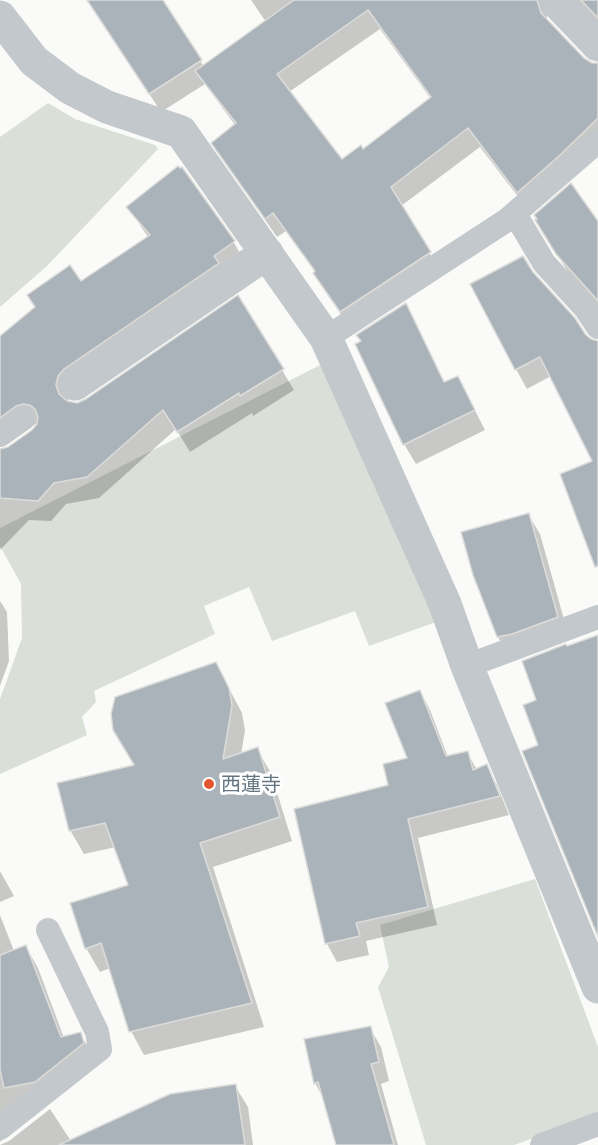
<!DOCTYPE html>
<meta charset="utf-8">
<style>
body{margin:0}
canvas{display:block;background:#fafaf8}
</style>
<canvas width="598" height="1145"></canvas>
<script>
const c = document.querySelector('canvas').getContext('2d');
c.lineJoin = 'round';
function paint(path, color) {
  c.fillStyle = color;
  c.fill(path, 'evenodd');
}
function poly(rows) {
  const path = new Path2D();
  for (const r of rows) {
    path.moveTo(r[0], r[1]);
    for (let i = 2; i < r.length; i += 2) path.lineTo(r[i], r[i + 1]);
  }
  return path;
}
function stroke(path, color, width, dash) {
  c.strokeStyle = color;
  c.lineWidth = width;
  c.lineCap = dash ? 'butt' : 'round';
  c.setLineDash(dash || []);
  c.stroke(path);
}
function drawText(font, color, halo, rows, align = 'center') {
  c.font = font + ' Barlow,"Noto Sans JP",sans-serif';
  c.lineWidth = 6;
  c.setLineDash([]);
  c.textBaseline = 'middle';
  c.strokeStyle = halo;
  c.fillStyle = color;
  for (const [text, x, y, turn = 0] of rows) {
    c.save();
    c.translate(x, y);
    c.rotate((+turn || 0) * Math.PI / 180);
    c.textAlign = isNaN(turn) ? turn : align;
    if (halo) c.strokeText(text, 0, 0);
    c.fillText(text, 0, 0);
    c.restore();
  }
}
const green = poly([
 [48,103,75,119,155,145,158,149,47,266,0,307,0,137],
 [324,363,436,622,369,646,355,611,272,641,249,587,204,606,215,634,94,691,96,702,82,717,87,735,0,774,0,699,22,638,21,584,0,546,0,528],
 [535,879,598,1047,598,1115,514,1145,426,1145,378,987,389,967,380,925]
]);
const shadow = poly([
 [89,0,162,0,204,67,266,22,251,0,598,0,598,24,547,15,547,21,584,60,593,65,598,65,598,151,529,211,480,147,401,206,441,272,352,330,326,293,316,273,286,231,277,237,225,162,213,143,235,125,205,84,161,112],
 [380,29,431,99,363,151,342,161,289,92],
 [128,207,233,241,245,262,69,398,68,403,77,404,282,370,294,390,253,416,252,413,190,452,176,429,99,498,66,504,51,521,29,520,0,550,0,457,34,430,39,423,28,427,0,442,0,337,148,237],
 [537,221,598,224,598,306,569,274],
 [532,273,585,336,598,343,598,534,594,462,551,376,527,389,516,369],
 [417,325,445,384,458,378,485,430,416,464,404,444],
 [528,514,540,534,569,637,509,657,498,637],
 [0,601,7,612,9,661,0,686],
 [216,664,242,713,245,730,241,755,257,749,271,773,292,841,213,867,264,1027,144,1055,131,1031,110,968,100,972,86,948,130,886,116,847,84,854,70,830,136,766],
 [420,691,430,710,448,757,467,752,477,770,486,766,497,785,509,815,418,838,437,925,366,941,369,955,337,962,327,944,296,811,390,786,409,759],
 [0,871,14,896,0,902],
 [0,915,14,951,26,947,38,968,64,1038,80,1033,92,1054,0,1142],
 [370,1028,381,1047,389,1081,381,1084,398,1145,338,1145,325,1101,315,1083],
 [235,1086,248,1107,253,1145,0,1145,9,1141,50,1109,71,1141]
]);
const building = poly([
 [87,0,163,0,202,60,149,94,87,0],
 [294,0,537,0,541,13,584,58,592,63,598,63,598,118,560,155,517,193,468,128,391,187,431,252,340,312,313,273,315,271,273,213,265,219,211,143,236,123,195,71,294,0],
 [368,10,431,97,363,149,361,145,342,159,277,74,368,10],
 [581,0,598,0,598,18,581,0],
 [178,166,180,168,182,167,235,241,214,256,219,263,64,369,58,376,56,385,59,394,67,401,77,403,86,399,238,295,284,369,240,396,239,393,177,432,163,410,87,477,54,483,38,501,0,498,0,449,8,447,32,430,37,424,38,417,35,409,30,405,23,404,16,406,0,418,0,336,35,307,27,295,70,265,81,281,150,235,126,207,178,166],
 [571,183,598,221,598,301,556,254,535,220,537,219,534,215,571,183],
 [523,256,533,272,575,318,586,335,591,339,598,341,598,566,595,567,560,474,592,461,540,357,515,370,470,284,523,256],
 [406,303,444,382,458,376,475,410,403,445,355,344,361,341,356,335,406,303],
 [529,513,558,617,512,634,497,637,473,575,461,532,529,513],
 [598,635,598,937,522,751,538,745,523,705,536,700,522,661,566,644,567,646,598,635],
 [216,662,229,688,232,705,223,759,258,747,280,817,200,843,252,1003,129,1032,101,943,85,949,70,903,128,885,105,823,69,831,57,783,134,765,113,730,111,714,115,697,216,662],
 [420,690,446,756,468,751,473,770,487,764,500,796,408,819,428,907,356,923,360,936,325,944,294,809,388,785,383,764,407,758,385,703,420,690],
 [26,945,61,1037,81,1032,84,1043,35,1082,4,1088,0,1070,0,955,26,945],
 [371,1026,379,1062,371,1064,394,1145,336,1145,318,1082,314,1084,304,1039,371,1026],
 [236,1084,245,1145,59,1145,170,1094,236,1084]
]);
const service = poly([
 [515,214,544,263,586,309,598,327],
 [326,338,507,220,598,141],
 [0,435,24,418],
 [467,666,598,617],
 [0,1128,100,1049,97,1032,48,930],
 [542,1145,598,1124]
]);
const minor = poly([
 [555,0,598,45],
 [0,17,34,61,70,88,107,107,181,132,326,338,445,604,467,666,598,987],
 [75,384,267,253]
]);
const markers = [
 [209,784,6,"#e4572e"]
];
const poiNames = [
 ["西蓮寺",221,784]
];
paint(green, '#dadfd7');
paint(shadow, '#0003');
paint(building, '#aab3b9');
stroke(building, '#dcdcda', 1.5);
stroke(service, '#c3c8cc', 24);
stroke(minor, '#c3c8cc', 33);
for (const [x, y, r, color] of markers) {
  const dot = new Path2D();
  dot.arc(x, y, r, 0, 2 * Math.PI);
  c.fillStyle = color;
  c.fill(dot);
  stroke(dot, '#fff', 2);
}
drawText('20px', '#657683', '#fff', poiNames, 'left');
</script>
